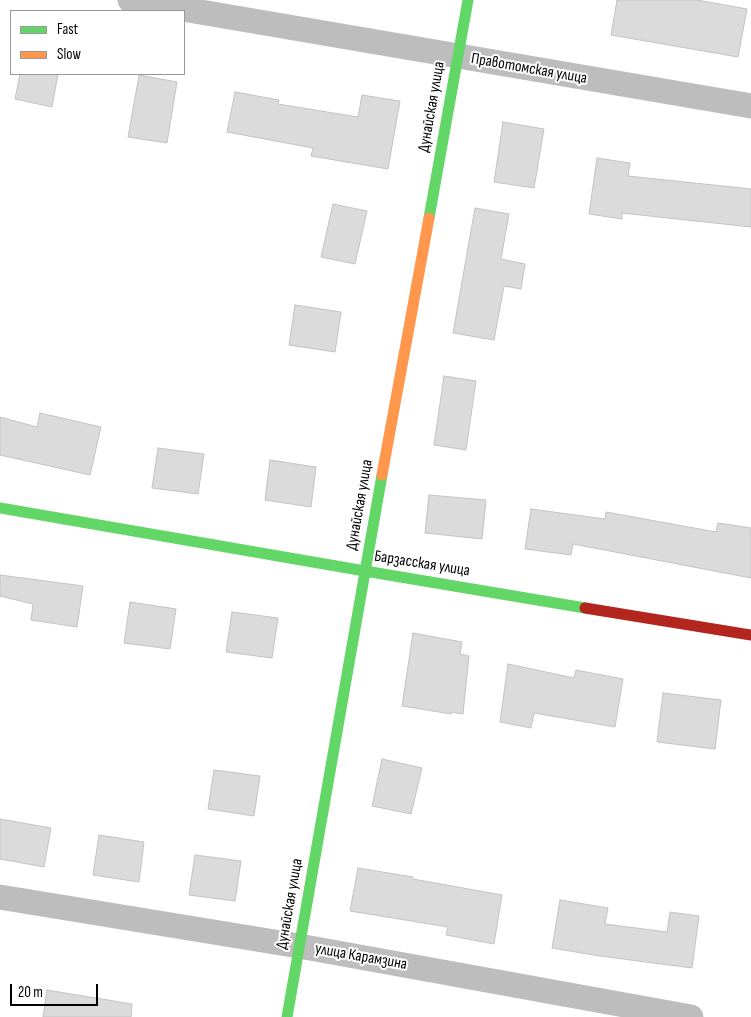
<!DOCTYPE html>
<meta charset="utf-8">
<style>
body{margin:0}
#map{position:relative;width:751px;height:1017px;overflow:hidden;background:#fff;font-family:"Sofia Sans Condensed",sans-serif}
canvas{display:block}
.legend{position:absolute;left:10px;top:10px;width:175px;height:65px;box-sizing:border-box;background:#fff;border:1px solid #999;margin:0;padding:6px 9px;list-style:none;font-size:15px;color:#000}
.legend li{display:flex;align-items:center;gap:10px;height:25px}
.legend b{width:25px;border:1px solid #999}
.scale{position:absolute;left:10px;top:984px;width:88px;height:22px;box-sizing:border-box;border:2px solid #000;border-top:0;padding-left:6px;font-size:15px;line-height:18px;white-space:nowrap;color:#000;-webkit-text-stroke:4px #fff;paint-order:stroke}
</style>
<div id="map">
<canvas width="751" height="1017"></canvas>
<ul class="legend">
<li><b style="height:6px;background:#63d668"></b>Fast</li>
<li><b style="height:6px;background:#ff974d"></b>Slow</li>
</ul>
<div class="scale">20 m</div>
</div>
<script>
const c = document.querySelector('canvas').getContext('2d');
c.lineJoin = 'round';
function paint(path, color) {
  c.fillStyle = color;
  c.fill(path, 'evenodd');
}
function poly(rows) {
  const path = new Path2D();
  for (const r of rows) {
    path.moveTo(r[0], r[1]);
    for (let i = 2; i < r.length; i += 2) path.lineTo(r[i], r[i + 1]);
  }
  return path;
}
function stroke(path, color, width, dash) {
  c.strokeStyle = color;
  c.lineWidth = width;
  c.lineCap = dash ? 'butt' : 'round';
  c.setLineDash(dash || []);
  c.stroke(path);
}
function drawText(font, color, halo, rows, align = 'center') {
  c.font = font + ' "Sofia Sans Condensed",sans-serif';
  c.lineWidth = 4;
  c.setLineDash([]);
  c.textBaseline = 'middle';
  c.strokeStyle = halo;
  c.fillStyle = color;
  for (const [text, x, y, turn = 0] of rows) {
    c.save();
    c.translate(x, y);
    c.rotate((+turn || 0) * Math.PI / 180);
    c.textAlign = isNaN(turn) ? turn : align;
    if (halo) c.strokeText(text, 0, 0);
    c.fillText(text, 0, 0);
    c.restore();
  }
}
const building = poly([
 [617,0,697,0,747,9,738,57,611,35,617,0],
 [20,74,58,74,52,107,15,99,20,74],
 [139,75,177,82,167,143,128,137,139,75],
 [235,92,279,100,278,104,358,117,362,95,400,101,388,169,311,156,313,148,227,132,235,92],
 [503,122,544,129,534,188,494,182,503,122],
 [597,158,630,163,628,176,751,189,751,227,622,213,622,219,589,214,597,158],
 [333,204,367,211,355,264,321,257,333,204],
 [475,208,509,214,501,259,525,264,521,289,504,286,494,340,453,333,475,208],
 [295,305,341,312,335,352,289,345,295,305],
 [444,376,476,381,466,450,434,445,444,376],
 [40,413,101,427,90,475,0,455,0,417,37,427,40,413],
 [158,448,204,454,198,494,152,488,158,448],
 [270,460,316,467,311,507,265,500,270,460],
 [429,495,486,500,482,539,425,533,429,495],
 [531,509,605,519,606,512,716,532,718,523,751,528,751,578,573,544,571,555,525,549,531,509],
 [0,575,83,586,77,627,31,620,33,604,0,596,0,575],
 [130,602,176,609,170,649,124,643,130,602],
 [232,612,278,618,272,658,226,652,232,612],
 [413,633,462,642,460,654,469,656,463,714,451,712,451,714,402,706,413,633],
 [508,664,574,678,576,670,623,679,615,727,534,713,531,728,500,722,508,664],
 [663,693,721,700,715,749,657,742,663,693],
 [382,759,422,768,411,814,372,806,382,759],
 [214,770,260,776,254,816,208,809,214,770],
 [0,819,51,828,44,867,0,859,0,819],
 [99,835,144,842,139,882,93,875,99,835],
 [195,855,241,861,235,901,189,895,195,855],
 [358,868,413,877,413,879,502,895,494,944,446,935,448,927,350,911,358,868],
 [560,900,608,908,605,924,667,932,670,912,699,916,692,968,600,956,552,948,560,900],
 [47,990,132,1004,131,1017,43,1017,47,990]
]);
const street = poly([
 [130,0,751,106],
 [0,897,299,946,691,1017]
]);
const fast = poly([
 [429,218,468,0],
 [0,508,365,571,585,608],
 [287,1017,382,475]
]);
const slow = poly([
 [382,475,429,218]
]);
const jam = poly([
 [585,608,751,635]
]);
const streetNames = [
 ["Правотомская улица",529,69,10],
 ["Дунайская улица",432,107,-80],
 ["Дунайская улица",360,505,-80],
 ["Барзасская улица",422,564,9],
 ["Дунайская улица",290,904,-80],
 ["улица Карамзина",361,957,10]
];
paint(building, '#dbdbdb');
stroke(building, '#c3c3c3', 1);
stroke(street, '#bdbdbd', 25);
stroke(fast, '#63d668', 11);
stroke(slow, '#ff974d', 11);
stroke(jam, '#b3261e', 11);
drawText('16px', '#000', '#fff', streetNames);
</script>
